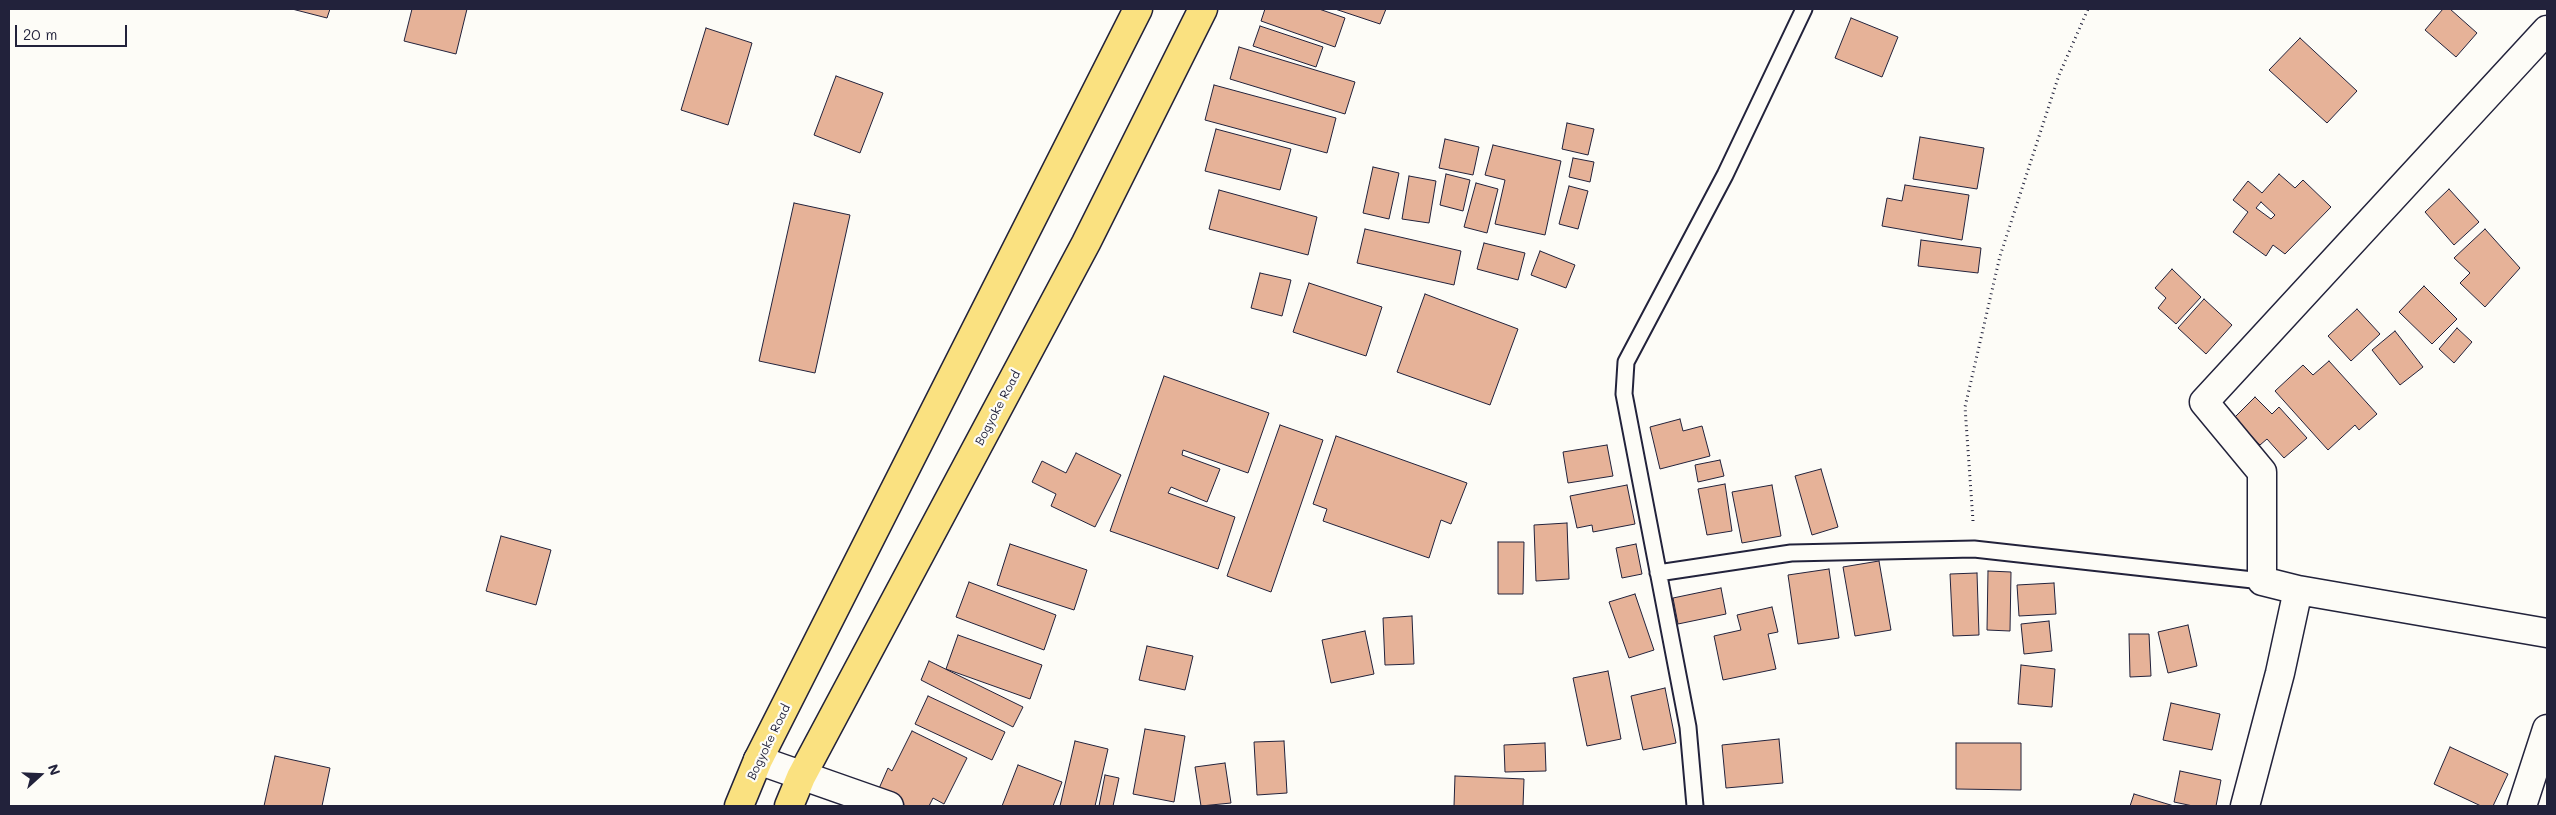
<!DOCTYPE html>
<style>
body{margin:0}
#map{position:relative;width:2556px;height:815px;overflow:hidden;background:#fdfcf7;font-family:Mali,sans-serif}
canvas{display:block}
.frame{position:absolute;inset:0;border:10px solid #22223b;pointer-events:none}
.north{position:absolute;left:15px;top:750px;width:50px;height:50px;-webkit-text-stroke:4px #fdfcf7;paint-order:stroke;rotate:70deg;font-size:14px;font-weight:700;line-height:20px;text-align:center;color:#22223b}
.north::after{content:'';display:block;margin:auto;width:18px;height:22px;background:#22223b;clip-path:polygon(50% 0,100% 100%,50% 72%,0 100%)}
.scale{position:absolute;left:15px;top:25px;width:112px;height:22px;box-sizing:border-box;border:2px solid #22223b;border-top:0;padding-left:6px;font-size:15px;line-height:18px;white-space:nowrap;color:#22223b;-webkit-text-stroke:4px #fdfcf7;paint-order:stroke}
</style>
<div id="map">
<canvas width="2556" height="815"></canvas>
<div class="frame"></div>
<div class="north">N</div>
<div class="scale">20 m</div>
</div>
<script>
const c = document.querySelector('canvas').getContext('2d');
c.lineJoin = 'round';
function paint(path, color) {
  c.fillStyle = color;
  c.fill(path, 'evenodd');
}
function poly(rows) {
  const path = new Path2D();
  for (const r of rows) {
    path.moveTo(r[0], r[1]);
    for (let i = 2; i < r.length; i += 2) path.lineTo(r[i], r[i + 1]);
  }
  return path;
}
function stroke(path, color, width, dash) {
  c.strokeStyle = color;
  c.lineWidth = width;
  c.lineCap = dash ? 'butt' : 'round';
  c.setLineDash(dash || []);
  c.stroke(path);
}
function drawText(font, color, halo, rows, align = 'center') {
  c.font = font + ' Mali,sans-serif';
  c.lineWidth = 4.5;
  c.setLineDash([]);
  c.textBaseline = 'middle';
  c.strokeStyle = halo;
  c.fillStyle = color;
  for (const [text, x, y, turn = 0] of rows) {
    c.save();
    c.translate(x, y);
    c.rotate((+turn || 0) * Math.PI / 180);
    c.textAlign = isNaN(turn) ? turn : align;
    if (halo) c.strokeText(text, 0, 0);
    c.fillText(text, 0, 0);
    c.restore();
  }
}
const building = poly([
 [292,9,330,9,327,18,292,9],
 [412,9,467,9,456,54,404,41,412,9],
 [1265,9,1319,9,1345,18,1335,47,1261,21,1265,9],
 [1335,9,1386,9,1380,24,1335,9],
 [2443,9,2450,9,2477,33,2456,57,2425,30,2443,9],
 [1851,18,1898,37,1882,77,1835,58,1851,18],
 [1260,26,1323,47,1316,67,1253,46,1260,26],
 [706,28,752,43,728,125,681,110,706,28],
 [2300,38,2357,91,2327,123,2269,70,2300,38],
 [1239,47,1355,82,1345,114,1230,79,1239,47],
 [836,76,883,93,860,153,814,135,836,76],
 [1214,85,1336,118,1327,153,1205,120,1214,85],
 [1567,123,1594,129,1588,155,1562,149,1567,123],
 [1216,129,1291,149,1280,190,1205,171,1216,129],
 [1920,137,1984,148,1977,189,1913,179,1920,137],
 [1445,139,1479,147,1473,175,1439,168,1445,139],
 [1493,145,1561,161,1545,235,1495,224,1505,180,1485,175,1493,145],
 [1573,158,1594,162,1590,182,1569,177,1573,158],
 [1373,167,1399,173,1389,219,1363,213,1373,167],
 [1446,174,1470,180,1463,211,1440,205,1446,174],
 [2279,174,2295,188,2303,180,2331,207,2285,254,2273,245,2266,256,2233,232,2248,212,2233,200,2248,181,2262,193,2279,174],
 [2261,202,2275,215,2271,219,2256,208,2261,202],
 [1409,176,1436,181,1429,223,1402,219,1409,176],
 [1476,183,1498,189,1487,233,1464,227,1476,183],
 [1905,185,1969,195,1962,240,1882,226,1887,198,1902,201,1905,185],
 [1569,186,1588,191,1578,229,1559,224,1569,186],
 [2449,189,2479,222,2454,245,2425,212,2449,189],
 [1219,190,1317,217,1308,255,1209,229,1219,190],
 [794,203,850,215,815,373,759,361,794,203],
 [1365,229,1461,251,1454,285,1357,263,1365,229],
 [2485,229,2520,268,2485,307,2460,283,2470,273,2454,258,2485,229],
 [1921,240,1981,248,1978,273,1918,266,1921,240],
 [1484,243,1525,253,1518,280,1477,269,1484,243],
 [1540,251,1575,265,1566,288,1531,275,1540,251],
 [2172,269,2201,297,2176,324,2158,308,2166,298,2155,288,2172,269],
 [1260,273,1291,280,1282,316,1251,308,1260,273],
 [1309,283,1382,307,1366,356,1293,332,1309,283],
 [2424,286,2457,319,2432,344,2399,312,2424,286],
 [1425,294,1518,329,1490,405,1397,372,1425,294],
 [2204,299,2232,325,2206,354,2178,328,2204,299],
 [2357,309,2380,334,2351,361,2328,336,2357,309],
 [2457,328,2472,342,2454,363,2439,349,2457,328],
 [2395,331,2423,367,2400,385,2372,350,2395,331],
 [2329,361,2377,414,2359,430,2355,425,2328,450,2275,391,2303,365,2313,375,2329,361],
 [1164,376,1269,413,1248,473,1183,450,1182,455,1220,469,1207,502,1171,487,1168,493,1235,517,1218,569,1110,531,1164,376],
 [2255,397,2272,414,2279,407,2307,438,2284,458,2267,439,2260,445,2234,418,2255,397],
 [1680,419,1683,431,1702,426,1710,456,1660,469,1650,427,1680,419],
 [1280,425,1323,440,1271,592,1227,576,1280,425],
 [1336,436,1467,483,1451,524,1441,520,1429,558,1323,521,1327,509,1313,504,1336,436],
 [1607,445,1613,476,1568,483,1563,452,1607,445],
 [1076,453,1121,475,1095,527,1051,506,1056,494,1032,482,1042,461,1066,473,1076,453],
 [1720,460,1724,476,1698,482,1695,465,1720,460],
 [1821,469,1838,527,1812,535,1795,476,1821,469],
 [1725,484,1732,531,1707,535,1698,489,1725,484],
 [1627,485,1635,524,1593,532,1592,525,1577,528,1570,496,1627,485],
 [1772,485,1781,536,1742,543,1732,492,1772,485],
 [1567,523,1569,579,1536,581,1534,525,1567,523],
 [501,536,551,550,536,605,486,591,501,536],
 [1498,542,1524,542,1523,594,1498,594,1498,542],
 [1010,544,1087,570,1074,610,997,585,1010,544],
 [1636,544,1642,574,1622,578,1616,548,1636,544],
 [1879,561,1891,630,1855,636,1843,567,1879,561],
 [1829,569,1839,638,1798,644,1788,575,1829,569],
 [1988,571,2011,572,2010,631,1987,630,1988,571],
 [1977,573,1979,635,1953,636,1950,574,1977,573],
 [969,582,1056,615,1044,650,956,617,969,582],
 [2054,583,2056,614,2019,616,2017,585,2054,583],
 [1721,588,1726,614,1678,624,1673,598,1721,588],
 [1635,594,1654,650,1629,658,1609,602,1635,594],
 [1772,607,1778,632,1768,634,1776,669,1723,680,1714,636,1741,630,1737,615,1772,607],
 [1412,616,1414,664,1385,665,1383,618,1412,616],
 [2049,621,2052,651,2024,654,2021,624,2049,621],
 [2188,625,2197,666,2168,673,2158,632,2188,625],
 [1365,631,1374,674,1331,683,1322,640,1365,631],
 [2129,634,2149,634,2151,676,2130,677,2129,634],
 [958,635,1042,665,1030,699,946,669,958,635],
 [1147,646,1193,656,1185,690,1139,680,1147,646],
 [929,661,1023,707,1013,727,921,680,929,661],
 [2021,665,2055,669,2052,707,2018,704,2021,665],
 [1608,671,1621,739,1587,746,1573,678,1608,671],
 [1665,688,1676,743,1643,750,1631,696,1665,688],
 [928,696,1005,732,992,760,915,724,928,696],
 [2171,703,2220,714,2212,750,2163,740,2171,703],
 [1145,729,1185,736,1174,802,1133,794,1145,729],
 [912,731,967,758,944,804,933,798,929,806,906,806,877,793,888,768,892,771,912,731],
 [1779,739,1783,783,1726,788,1722,745,1779,739],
 [1075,741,1108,749,1095,806,1060,806,1075,741],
 [1284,741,1287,793,1257,795,1254,742,1284,741],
 [1545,743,1546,771,1505,772,1504,745,1545,743],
 [1956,743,2021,743,2021,790,1956,789,1956,743],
 [2450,747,2508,774,2493,806,2481,806,2434,784,2450,747],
 [275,756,330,768,322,806,264,806,275,756],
 [1225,763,1231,803,1201,806,1195,767,1225,763],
 [1018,765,1062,782,1053,806,1002,806,1018,765],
 [2180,771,2221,780,2216,806,2193,806,2174,802,2180,771],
 [1105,775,1119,778,1113,806,1099,806,1105,775],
 [1455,776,1524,779,1523,806,1454,806,1455,776],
 [2134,794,2174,806,2130,806,2134,794]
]);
const path = poly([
 [1973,521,1965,407,2000,256,2059,75,2088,9]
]);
const service = poly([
 [1658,573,1791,553,1974,549,2262,581],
 [1695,806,1688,727,1624,394,1626,362,1725,175,1804,9]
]);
const minor = poly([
 [2298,590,2547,633],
 [758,760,889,806],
 [2245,806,2280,673,2298,590,2262,581,2262,472,2204,402,2547,30],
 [2522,806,2547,729]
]);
const primary = poly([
 [739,806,758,760,1138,9],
 [789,806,801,777,1086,243,1203,9]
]);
const streetNames = [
 ["Bogyoke Road",998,408,-62],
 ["Bogyoke Road",769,742,-64]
];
paint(building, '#e6b298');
stroke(building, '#22223b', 1);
stroke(service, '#22223b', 19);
stroke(minor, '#22223b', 31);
stroke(primary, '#22223b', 31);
stroke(path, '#22223b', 3, [1, 4]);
stroke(service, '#fdfcf7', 15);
stroke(minor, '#fdfcf7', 28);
stroke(primary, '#fae180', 28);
drawText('12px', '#22223b', '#fdfcf7', streetNames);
</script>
